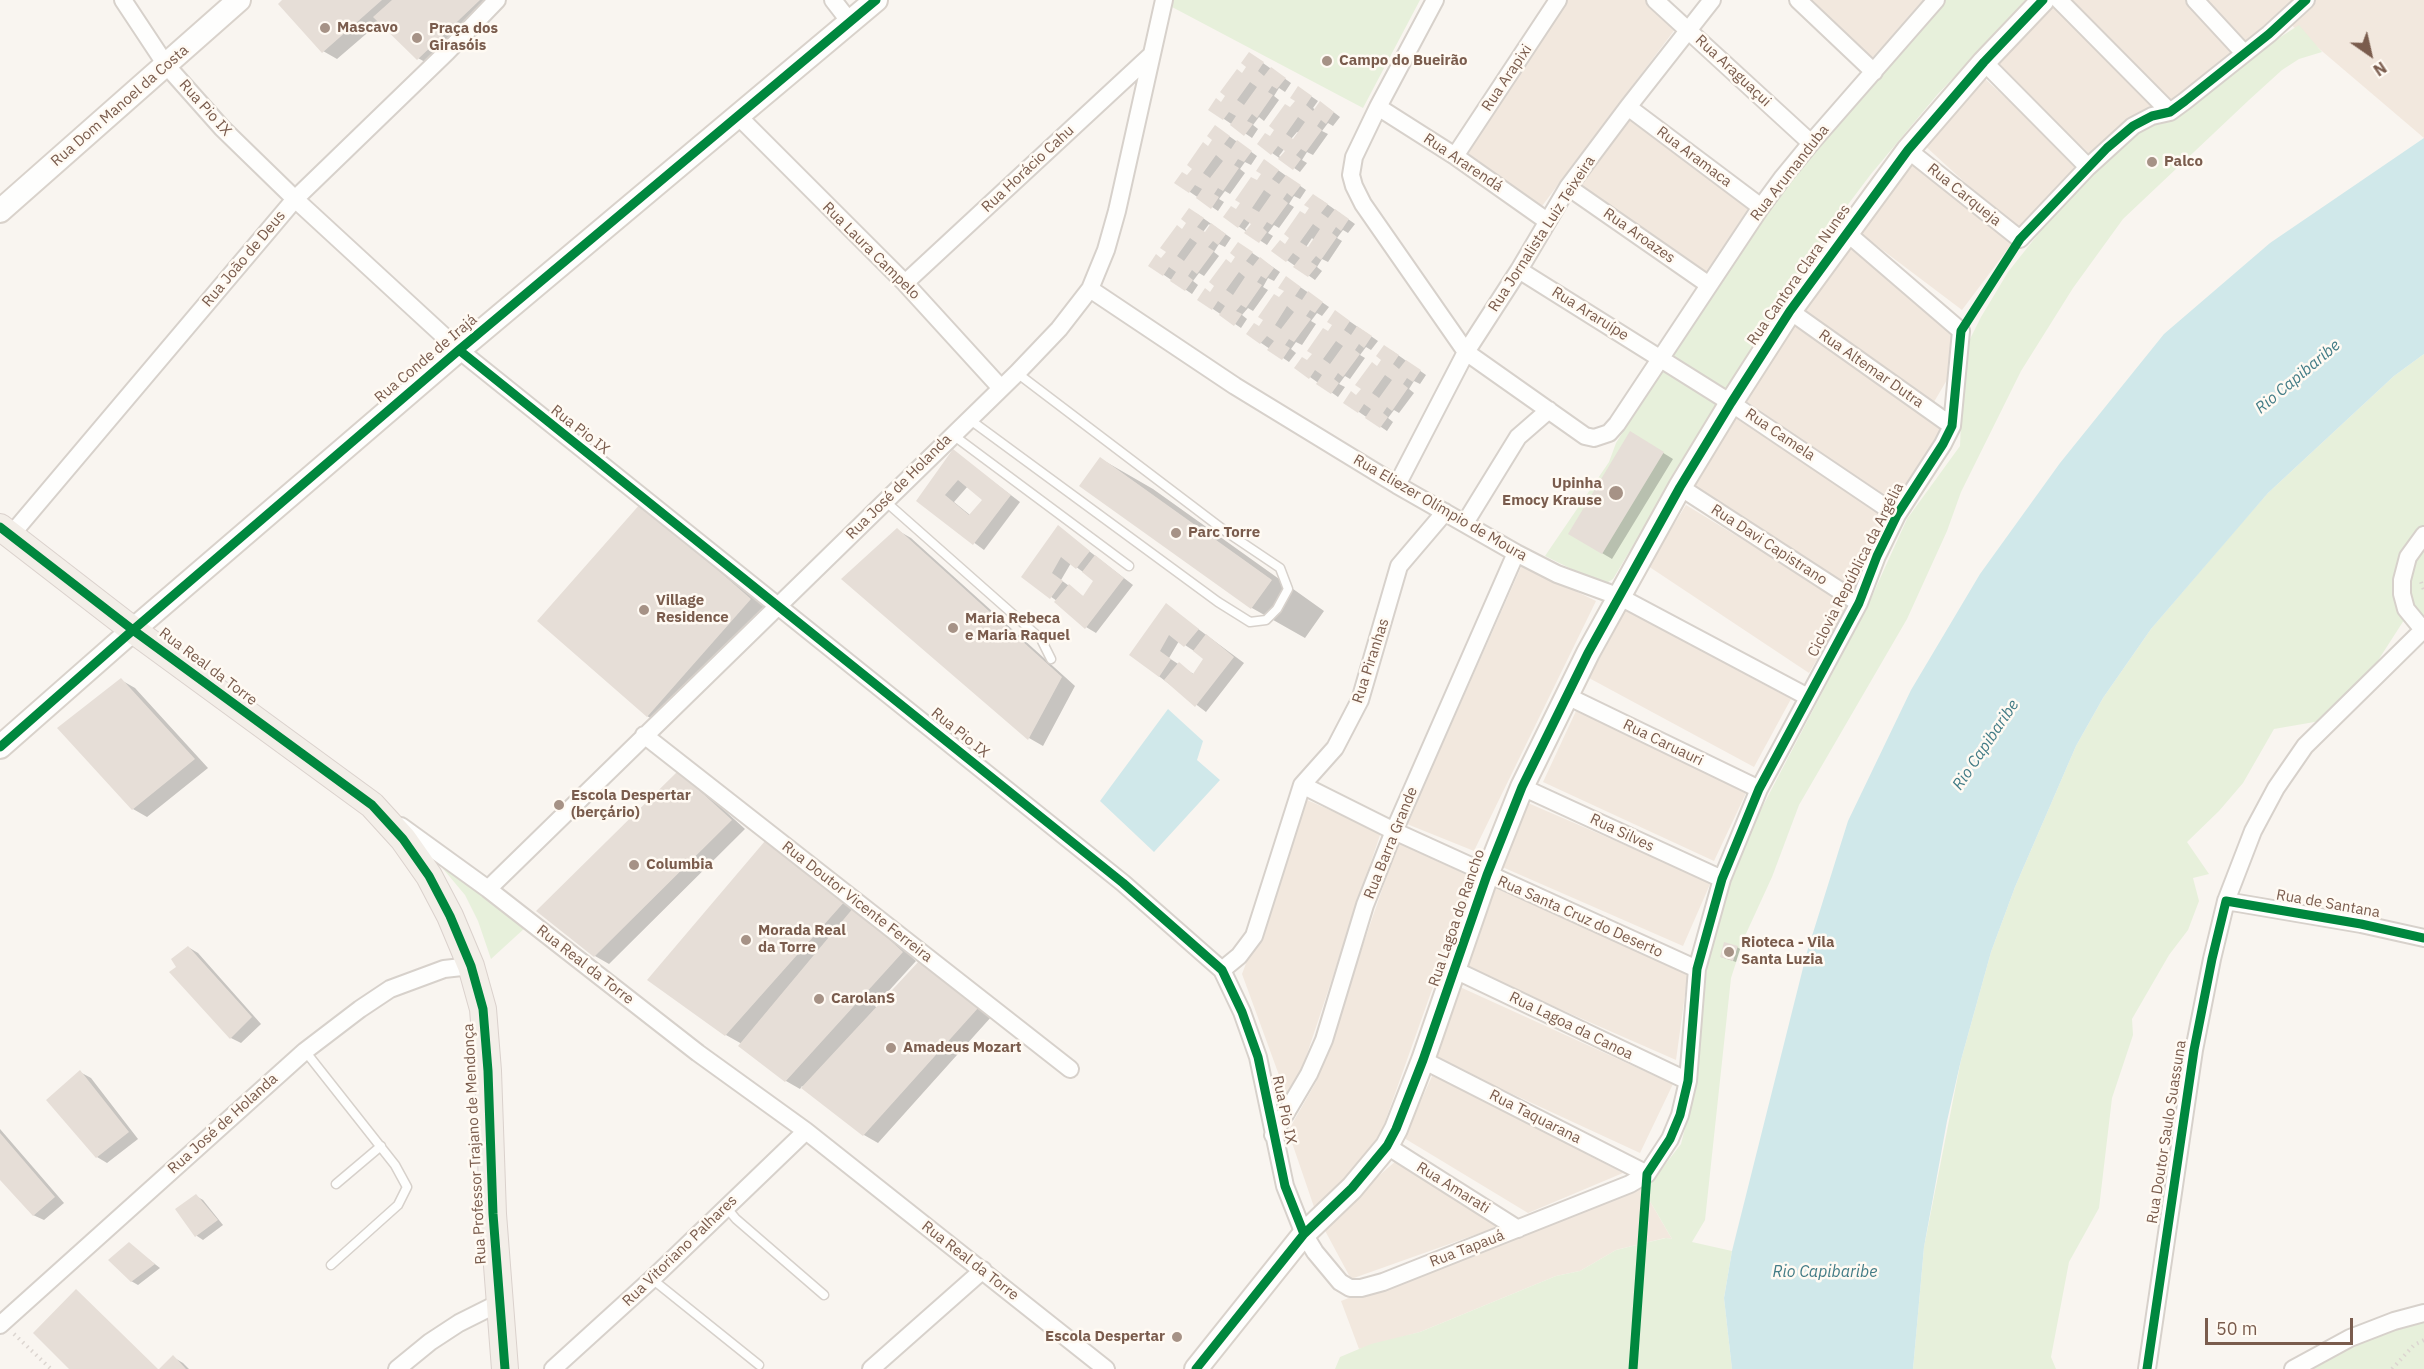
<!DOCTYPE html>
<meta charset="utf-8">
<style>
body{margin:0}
#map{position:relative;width:2424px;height:1369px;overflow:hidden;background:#f9f5f0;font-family:"IBM Plex Sans",sans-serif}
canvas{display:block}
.north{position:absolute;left:2340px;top:24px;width:60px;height:60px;-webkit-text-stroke:4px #fffaf3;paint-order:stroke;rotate:146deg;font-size:16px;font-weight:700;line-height:24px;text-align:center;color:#7a5c4d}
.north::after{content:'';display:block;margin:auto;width:21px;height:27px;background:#7a5c4d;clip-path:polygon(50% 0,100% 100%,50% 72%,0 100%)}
.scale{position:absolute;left:2205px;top:1318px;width:148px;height:27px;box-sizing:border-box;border:3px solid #7a5c4d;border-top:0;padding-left:8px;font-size:18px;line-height:21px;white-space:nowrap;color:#7a5c4d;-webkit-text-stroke:4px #fffaf3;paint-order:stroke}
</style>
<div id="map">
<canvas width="2424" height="1369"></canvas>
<div class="north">N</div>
<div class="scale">50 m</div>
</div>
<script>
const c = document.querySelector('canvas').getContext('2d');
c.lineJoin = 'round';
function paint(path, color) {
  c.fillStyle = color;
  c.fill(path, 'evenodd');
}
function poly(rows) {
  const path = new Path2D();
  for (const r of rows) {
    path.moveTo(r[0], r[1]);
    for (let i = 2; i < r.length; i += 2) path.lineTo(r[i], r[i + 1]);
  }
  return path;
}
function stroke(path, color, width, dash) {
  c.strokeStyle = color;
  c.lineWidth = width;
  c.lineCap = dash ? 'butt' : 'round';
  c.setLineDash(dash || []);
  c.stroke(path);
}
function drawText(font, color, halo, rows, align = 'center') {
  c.font = font + ' "IBM Plex Sans",sans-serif';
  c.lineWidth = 5;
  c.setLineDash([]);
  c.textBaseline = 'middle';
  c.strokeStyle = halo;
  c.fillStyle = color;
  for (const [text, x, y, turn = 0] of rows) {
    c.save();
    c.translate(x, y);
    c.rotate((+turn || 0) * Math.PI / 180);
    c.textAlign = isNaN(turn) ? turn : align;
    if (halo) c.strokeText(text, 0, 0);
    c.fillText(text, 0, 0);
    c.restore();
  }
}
const residential = poly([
 [1566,0,1645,0,1676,28,1542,206,1466,152],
 [1805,0,1926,0,1869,61],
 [2050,0,2158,108,2127,120,2089,154,1992,60],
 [2066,0,2186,0,2235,55,2171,104],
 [2207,0,2295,0,2244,43],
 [2315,0,2424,0,2424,138,2289,23],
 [1984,78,2081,166,2020,233,1923,144],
 [1629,112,1754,205,1705,278,1574,186],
 [1911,158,2013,242,1962,310,1856,230],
 [1852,240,1952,327,1951,373,1934,402,1802,309],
 [1794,326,1946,430,1895,504,1743,399],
 [1734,414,1889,517,1856,592,1694,487],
 [1686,505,1850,605,1809,673,1648,566],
 [1522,565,1596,601,1474,851,1407,824],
 [1626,610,1791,699,1754,767,1589,678],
 [1576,711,1747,791,1714,861,1543,782],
 [1307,800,1381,832,1300,1075,1287,1097,1242,974],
 [1528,803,1711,882,1683,946,1500,866],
 [1398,843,1472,877,1381,1133,1359,1168,1334,1194,1314,1207,1288,1131,1316,1082],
 [1492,886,1688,973,1676,1060,1457,964],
 [1460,987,1673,1084,1640,1153,1428,1055],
 [1433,1074,1623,1173,1528,1213,1404,1138],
 [1397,1160,1500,1226,1351,1279,1322,1225],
 [1647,1183,1644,1191,1672,1239,1665,1238,1616,1250,1580,1271,1556,1276,1420,1332,1359,1349,1341,1301]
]);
const green = poly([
 [1174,0,1420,0,1363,108,1172,7],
 [1944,0,2027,0,1937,95,1871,174,1831,227,1765,325,1613,579,1605,584,1598,582,1545,556,1609,462,1616,443,1715,285,1812,150],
 [2299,25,2322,52,2299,59,2282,70,2249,100,2123,219,2073,288,2021,371,1961,492,1947,531,1907,619,1799,805,1772,877,1744,938,1731,978,1705,1220,1692,1242,1732,1251,1724,1298,1732,1369,1335,1369,1340,1357,1371,1344,1420,1332,1556,1276,1580,1271,1616,1250,1666,1238,1672,1239,1644,1191,1647,1183,1660,1171,1681,1144,1691,1104,1700,1037,1712,918,1733,863,1868,605,1907,519,1960,446,1963,373,1968,343,1981,317,2008,272,2089,170,2120,141],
 [2424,354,2424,628,2406,617,2361,687,2349,716,2274,729,2243,783,2219,811,2187,842,2209,874,2193,878,2199,901,2188,930,2169,955,2132,1019,2133,1035,2112,1098,2099,1208,2069,1262,2051,1357,2056,1369,1913,1369,1924,1247,1961,1060,1991,952,2015,887,2076,746,2103,698,2151,629,2239,526,2268,493,2394,376],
 [434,858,526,927,491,959,478,921,465,895],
 [2424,1317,2424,1369,2300,1369,2330,1352]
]);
const water = poly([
 [2424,138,2424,354,2394,376,2268,493,2151,629,2103,698,2076,746,2015,887,1991,952,1961,1060,1947,1121,1924,1247,1913,1369,1732,1369,1724,1298,1732,1251,1807,952,1848,821,1911,690,1980,574,2060,463,2164,334,2270,243],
 [1168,709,1203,741,1197,760,1220,780,1154,852,1100,801]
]);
const shadow = poly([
 [285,0,502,0,432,66,418,58,380,22,337,59,323,51],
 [1256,58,1291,83,1285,92,1279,88,1274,96,1279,100,1264,121,1259,117,1253,125,1258,129,1252,138,1224,119,1222,103],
 [1305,92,1318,101,1313,108,1316,110,1327,107,1340,117,1333,126,1328,123,1322,131,1328,134,1313,155,1307,152,1302,160,1307,163,1300,172,1272,153,1271,138],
 [1297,132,1299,133,1293,141,1291,139],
 [1285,148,1287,150,1281,158,1279,156],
 [1222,131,1257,156,1251,165,1245,162,1240,169,1245,173,1230,194,1225,191,1219,199,1224,202,1218,211,1190,192,1188,177],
 [1271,165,1306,190,1300,199,1294,196,1289,204,1294,207,1279,228,1274,225,1268,233,1273,236,1267,245,1238,226,1237,211],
 [1251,221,1253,224,1247,231,1245,229],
 [1320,199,1355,224,1348,233,1343,230,1337,238,1342,241,1328,262,1322,259,1317,267,1322,271,1315,280,1274,251,1285,245],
 [1312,238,1314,240,1309,248,1306,247],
 [1196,213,1231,238,1225,247,1219,244,1214,252,1219,256,1204,276,1199,273,1193,281,1198,285,1192,294,1164,275,1162,259],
 [1209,224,1211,226,1206,233,1203,232],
 [1245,248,1280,272,1274,281,1268,278,1263,287,1268,290,1253,311,1248,308,1242,315,1247,319,1241,328,1213,309,1211,294],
 [1293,282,1329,307,1322,316,1317,313,1311,321,1316,324,1302,345,1296,342,1291,349,1296,353,1289,362,1248,334,1259,328],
 [1342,316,1378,341,1371,350,1366,347,1360,355,1365,358,1350,379,1345,376,1339,384,1345,387,1338,397,1310,377,1308,362],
 [1391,350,1426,375,1420,384,1414,381,1409,389,1414,393,1399,413,1394,410,1388,418,1393,422,1387,431,1359,412,1357,396],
 [1631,433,1673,459,1612,559,1570,534],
 [953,451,1020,502,984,550,918,501],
 [968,486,984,500,970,515,954,502],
 [1101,459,1153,489,1324,611,1305,638,1252,608],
 [656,513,764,607,661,724,647,716],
 [1058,527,1133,585,1096,633,1086,627,1057,601,1023,577],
 [1071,563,1095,581,1084,597,1061,580],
 [897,530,911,538,1075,686,1043,746,1029,738,844,579],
 [1166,605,1244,663,1206,712,1131,655],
 [1179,641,1206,659,1195,675,1169,658],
 [121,680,135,688,208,768,147,817,133,809],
 [678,773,692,781,745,829,609,964,595,956,538,911],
 [765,843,868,917,916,961,875,1006,877,1008,920,961,992,1016,878,1143,864,1135,802,1086,800,1089,786,1081,742,1044,726,1035],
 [188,947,198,953,261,1024,241,1043,231,1038,178,967],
 [1737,947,1740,949,1736,962,1721,957],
 [80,1072,91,1078,138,1139,107,1163,97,1157],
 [0,1129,64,1203,44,1220,33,1215,0,1178],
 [196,1196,203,1200,223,1225,203,1240,197,1236,177,1209],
 [129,1244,160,1268,138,1285,131,1281],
 [173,1357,183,1363,189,1369,161,1369]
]);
const building = poly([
 [282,0,382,0,322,53,278,4],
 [392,0,480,0,417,60,373,17],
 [1249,52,1264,62,1258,71,1264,76,1271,67,1286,78,1277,89,1272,86,1268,92,1273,95,1257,118,1252,114,1247,121,1253,124,1244,136,1230,125,1236,116,1229,112,1223,120,1208,110,1216,98,1221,102,1225,96,1220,92,1237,69,1242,73,1246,67,1241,63],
 [1250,82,1257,87,1244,105,1237,100],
 [1298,86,1312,96,1306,105,1313,111,1320,101,1334,112,1326,124,1321,120,1317,126,1322,130,1306,152,1301,149,1296,155,1301,159,1293,170,1278,159,1285,151,1278,146,1271,155,1257,144,1265,133,1270,136,1274,130,1269,126,1285,104,1290,107,1295,101,1290,98],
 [1298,117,1305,122,1293,139,1286,134],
 [1215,125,1230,136,1224,144,1231,149,1237,140,1252,151,1244,162,1238,159,1234,165,1239,168,1223,191,1218,188,1214,194,1219,197,1211,209,1196,198,1202,189,1195,185,1189,193,1174,183,1182,172,1187,175,1192,169,1187,165,1203,142,1208,146,1212,140,1207,136],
 [1216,155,1223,161,1210,178,1203,173],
 [1264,159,1279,170,1272,179,1279,184,1286,175,1301,185,1292,197,1287,193,1283,199,1288,203,1272,225,1267,222,1263,228,1267,232,1259,243,1244,233,1251,224,1244,219,1238,228,1223,217,1231,206,1236,209,1240,203,1235,200,1251,177,1257,180,1261,174,1256,171],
 [1264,190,1271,195,1259,212,1252,208],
 [1313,194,1328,204,1321,213,1328,218,1335,209,1349,219,1341,231,1336,227,1332,233,1337,237,1321,260,1316,256,1311,262,1317,266,1308,277,1293,267,1300,258,1293,253,1286,262,1271,251,1280,240,1285,244,1289,238,1284,234,1300,211,1305,214,1309,208,1304,205],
 [1313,224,1320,229,1308,247,1300,242],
 [1189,208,1204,218,1197,227,1205,232,1211,223,1226,234,1218,245,1213,241,1208,247,1214,251,1197,274,1192,270,1188,276,1193,280,1185,291,1170,281,1176,272,1169,267,1163,276,1148,266,1156,254,1161,258,1166,252,1160,248,1177,225,1182,229,1186,223,1181,219],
 [1190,238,1197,243,1184,261,1177,256],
 [1238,242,1253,252,1246,261,1253,266,1260,257,1274,268,1266,279,1261,276,1257,282,1262,285,1246,308,1241,305,1236,311,1242,314,1234,326,1219,315,1225,306,1218,301,1212,310,1197,300,1205,288,1210,292,1214,286,1209,282,1226,259,1231,263,1235,257,1230,253],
 [1239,272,1245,277,1233,295,1226,290],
 [1286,276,1301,287,1295,296,1302,300,1308,291,1323,302,1315,313,1310,310,1306,316,1311,319,1294,342,1289,339,1285,345,1290,348,1282,360,1267,350,1274,341,1267,336,1260,344,1246,334,1254,323,1259,326,1263,320,1258,317,1274,294,1279,297,1284,291,1278,288],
 [1287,306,1294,312,1281,329,1275,325],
 [1335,310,1350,321,1344,330,1351,335,1357,326,1372,336,1364,348,1359,344,1355,350,1360,354,1343,377,1338,373,1334,379,1339,383,1331,394,1316,384,1322,375,1315,370,1309,379,1294,368,1302,357,1307,360,1312,354,1307,351,1323,328,1328,331,1332,325,1327,322],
 [1336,341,1343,346,1330,364,1323,359],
 [1384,345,1399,355,1393,364,1399,369,1406,360,1421,370,1413,382,1407,378,1403,384,1408,388,1392,411,1387,407,1383,413,1388,417,1380,428,1365,418,1371,409,1364,404,1358,413,1343,403,1351,391,1356,395,1361,389,1355,385,1372,362,1377,366,1381,360,1376,356],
 [1385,375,1392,380,1379,398,1372,393],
 [1630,431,1664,452,1602,554,1568,534],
 [953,449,1011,495,973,545,916,501],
 [958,480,982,500,969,515,945,495],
 [1100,457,1272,580,1251,609,1079,486],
 [641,503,751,599,647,717,537,621],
 [1058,525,1090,551,1076,569,1061,557,1052,573,1063,581,1050,599,1021,577],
 [897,528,1062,677,1028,740,841,579],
 [1095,555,1124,578,1085,629,1054,602,1069,584,1083,596,1093,581,1082,572],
 [1166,603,1199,629,1184,647,1169,635,1160,651,1171,659,1159,677,1129,655],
 [1206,634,1234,657,1195,707,1164,680,1179,662,1193,674,1203,659,1193,651],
 [121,678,195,759,132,810,57,728],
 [678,771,732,820,594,957,536,911],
 [765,841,846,900,725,1036,647,980],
 [854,907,903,952,785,1082,738,1046],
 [1724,942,1738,946,1733,961,1720,957],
 [188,946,252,1017,230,1039,169,972,176,967,171,959],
 [920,960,979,1007,863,1136,801,1088],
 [80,1070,129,1132,96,1158,46,1100],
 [0,1133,55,1197,33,1216,0,1180],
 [196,1194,218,1220,195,1237,175,1209],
 [129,1242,155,1264,131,1282,108,1260],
 [76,1289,158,1369,69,1369,33,1333],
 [173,1355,186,1369,159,1369]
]);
const path = poly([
 [1970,317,2011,253],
 [2421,582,2424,590],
 [14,1334,51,1369],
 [2392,1369,2414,1345,2424,1340]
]);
const lane = poly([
 [969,419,1218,602,1250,622,1266,620,1277,609,1288,589,1280,568,1225,531,1017,373],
 [953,435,1129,566],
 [885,501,1041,639,1051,659],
 [305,1051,395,1165,407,1187,398,1205,331,1265],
 [336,1184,381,1146],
 [726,1207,736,1219,824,1295],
 [652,1279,759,1365]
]);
const street = poly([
 [123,0,166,65,222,128,295,199,459,350,1123,883,1222,970,1242,1012,1258,1057,1285,1186,1304,1234,1315,1252,1340,1282,1350,1288,1361,1288,1383,1282,1630,1184,1647,1174,1670,1139,1680,1115,1688,1081,1697,969,1722,879,1759,789,1859,603,1877,556,1897,515,1943,444,1952,426,1961,331,1847,233],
 [833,0,850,22],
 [1435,0,1378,107,1354,157,1351,175,1354,186,1363,204,1466,352,1585,436,1594,438,1609,433,1617,424,1761,207,1783,177,1811,143,1936,0],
 [1655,0,1811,143],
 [1798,0,1874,72],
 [2059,0,2170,112],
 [2195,0,2244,53],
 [1984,62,2088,167],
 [1378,107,1455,156,1547,221],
 [1628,107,1761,207],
 [739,117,905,283,1000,387],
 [1908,150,2020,239,2088,167,2133,126,2152,116,2170,112,2185,101,2269,34,2306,0],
 [1455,156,1558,0],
 [1568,187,1709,285],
 [1519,270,1731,403,1897,515],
 [905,283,1150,56],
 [1090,289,1235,386,1397,485,1516,553,1557,574,1620,597,1808,697],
 [1790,311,1952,426],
 [1397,485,1466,352,1519,270,1568,187,1628,107,1712,0],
 [1680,487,1859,603],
 [1465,523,1518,437,1549,410],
 [11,535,295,199,447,52,497,0],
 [2424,535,2408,557,2402,580,2402,594,2406,609,2424,631],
 [1567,696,1759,789],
 [644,735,1070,1069],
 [1302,785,1394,831,1697,969],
 [1522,787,1722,879],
 [401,826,488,889,698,1053,806,1131,1106,1369],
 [488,889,1017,373,1059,329,1090,289,1106,250,1117,211,1164,0],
 [2226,901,2361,924,2424,938],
 [1222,970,1239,956,1254,936,1302,785,1335,748,1360,700,1399,566,1445,512],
 [1455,970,1688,1081],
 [1423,1060,1647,1174],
 [1273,1135,1309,1074,1324,1040,1365,905,1394,831,1516,553],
 [1387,1146,1518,1229],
 [0,1325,305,1051,360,1009,390,989,444,969,471,966],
 [397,1369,430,1342,459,1323,499,1303],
 [553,1369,652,1279,806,1131],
 [871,1369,983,1270],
 [2147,1369,2194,1050,2212,959,2226,901,2253,831,2276,788,2305,746,2423,630],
 [2293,1369,2350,1338,2394,1321,2424,1313]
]);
const secondary = poly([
 [0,211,239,0],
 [0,747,133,630,459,350,876,0],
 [1196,1369,1304,1234,1352,1188,1387,1146,1396,1129,1423,1060,1487,875,1522,787,1588,653,1680,487,1731,403,1790,311,1908,150,1984,62,2043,0]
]);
const primary = poly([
 [0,527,133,630,372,805,403,839,429,876,450,916,471,966,483,1009,488,1071,493,1214,505,1369]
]);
const cycleway = poly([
 [459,350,1123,883,1222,970,1242,1012,1258,1057,1285,1186,1304,1234],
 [0,527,133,630,372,805,403,839,429,876,450,916,471,966,483,1009,488,1071,493,1214,505,1369],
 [0,747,133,630,459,350,876,0],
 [1196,1369,1304,1234,1352,1188,1387,1146,1396,1129,1423,1060,1487,875,1522,787,1588,653,1680,487,1731,403,1790,311,1908,150,1984,62,2043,0],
 [1633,1369,1647,1174,1670,1139,1680,1115,1688,1081,1697,969,1722,879,1759,789,1859,603,1877,556,1897,515,1943,444,1952,426,1961,331,2020,239,2107,148,2133,126,2152,116,2170,112,2185,101,2269,34,2306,0],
 [2147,1369,2194,1050,2212,959,2226,901,2361,924,2424,938]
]);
const markers = [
 [325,28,6,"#a69286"],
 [417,38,6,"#a69286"],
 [1327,61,6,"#a69286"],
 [2152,162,6,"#a69286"],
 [1616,493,8,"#a69286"],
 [1176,533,6,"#a69286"],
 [644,610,6,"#a69286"],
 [953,628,6,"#a69286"],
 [559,805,6,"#a69286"],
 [634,865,6,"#a69286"],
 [746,940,6,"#a69286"],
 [1729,952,6,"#a69286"],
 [819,999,6,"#a69286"],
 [891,1048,6,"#a69286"],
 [1177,1337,6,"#a69286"]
];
const poiNames = [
 ["Mascavo",337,28],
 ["Praça dos",429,29],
 ["Girasóis",429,46],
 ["Campo do Bueirão",1339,61],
 ["Palco",2164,162],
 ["Upinha",1602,484,"right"],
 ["Emocy Krause",1602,501,"right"],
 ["Parc Torre",1188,533],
 ["Village",656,601],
 ["Residence",656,618],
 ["Maria Rebeca",965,619],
 ["e Maria Raquel",965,636],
 ["Escola Despertar",571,796],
 ["(berçário)",571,813],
 ["Columbia",646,865],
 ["Morada Real",758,931],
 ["da Torre",758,948],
 ["Rioteca - Vila",1741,943],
 ["Santa Luzia",1741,960],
 ["CarolanS",831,999],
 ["Amadeus Mozart",903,1048],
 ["Escola Despertar",1165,1337,"right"]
];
const streetNames = [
 ["Rua Araguaçui",1733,71,43],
 ["Rua Arapixi",1507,78,-56],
 ["Rua Dom Manoel da Costa",120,106,-41],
 ["Rua Pio IX",205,108,48],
 ["Rua Aramaca",1694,157,37],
 ["Rua Ararendá",1463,163,34],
 ["Rua Horácio Cahu",1028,169,-43],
 ["Rua Arumanduba",1790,173,-52],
 ["Rua Carqueja",1964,195,39],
 ["Rua Jornalista Luiz Teixeira",1542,234,-57],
 ["Rua Aroazes",1639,236,35],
 ["Rua Laura Campelo",871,251,45],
 ["Rua João de Deus",244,259,-50],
 ["Rua Cantora Clara Nunes",1799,275,-55],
 ["Rua Araruípe",1590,314,32],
 ["Rua Conde de Irajá",426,359,-40],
 ["Rua Altemar Dutra",1871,369,35],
 ["Rua Pio IX",580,430,38],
 ["Rua Camela",1780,435,34],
 ["Rua José de Holanda",899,487,-45],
 ["Rua Eliezer Olímpio de Moura",1440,508,30],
 ["Rua Davi Capistrano",1769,545,33],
 ["Ciclovia República da Argélia",1856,570,-63],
 ["Rua Piranhas",1371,661,-72],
 ["Rua Real da Torre",208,667,37],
 ["Rua Pio IX",960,733,39],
 ["Rua Caruauri",1663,743,26],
 ["Rua Silves",1622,833,25],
 ["Rua Barra Grande",1391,843,-68],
 ["Rua Doutor Vicente Ferreira",857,902,38],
 ["Rua de Santana",2328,904,10],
 ["Rua Santa Cruz do Deserto",1580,917,24],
 ["Rua Lagoa do Rancho",1457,918,-71],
 ["Rua Real da Torre",585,965,38],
 ["Rua Lagoa da Canoa",1571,1026,26],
 ["Rua Pio IX",1284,1110,78],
 ["Rua Taquarana",1535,1117,27],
 ["Rua José de Holanda",223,1124,-42],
 ["Rua Doutor Saulo Suassuna",2167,1132,-81],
 ["Rua Professor Trajano de Mendonça",475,1144,-93],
 ["Rua Amarati",1453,1188,32],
 ["Rua Tapauá",1467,1249,-21],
 ["Rua Vitoriano Palhares",680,1251,-44],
 ["Rua Real da Torre",970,1261,38]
];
const waterNames = [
 ["Rio Capibaribe",2298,377,-40],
 ["Rio Capibaribe",1986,745,-56],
 ["Rio Capibaribe",1825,1272]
];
paint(residential, '#f2e8de');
paint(green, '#e7f0db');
paint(water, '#d0e8ea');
paint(shadow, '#0003');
paint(building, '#e6ded7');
stroke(lane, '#d7d1cb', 11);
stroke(street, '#d7d1cb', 20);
stroke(secondary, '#d9d2cb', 26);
stroke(primary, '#dad1cc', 28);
stroke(path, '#dcd5d0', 4, [1.5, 4.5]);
stroke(lane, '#fefefd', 8);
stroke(street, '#fefefd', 16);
stroke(secondary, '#fefefd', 22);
stroke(primary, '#f3eee8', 26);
stroke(cycleway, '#00873e', 9);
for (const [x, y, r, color] of markers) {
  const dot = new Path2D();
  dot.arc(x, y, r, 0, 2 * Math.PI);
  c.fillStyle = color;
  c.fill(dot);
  stroke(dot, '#fffaf3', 2);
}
drawText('bold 15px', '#7a5c4d', '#fffaf3', poiNames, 'left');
drawText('15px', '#7a5c4d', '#fffaf3', streetNames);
drawText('italic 16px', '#437c86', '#fffaf3', waterNames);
</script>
